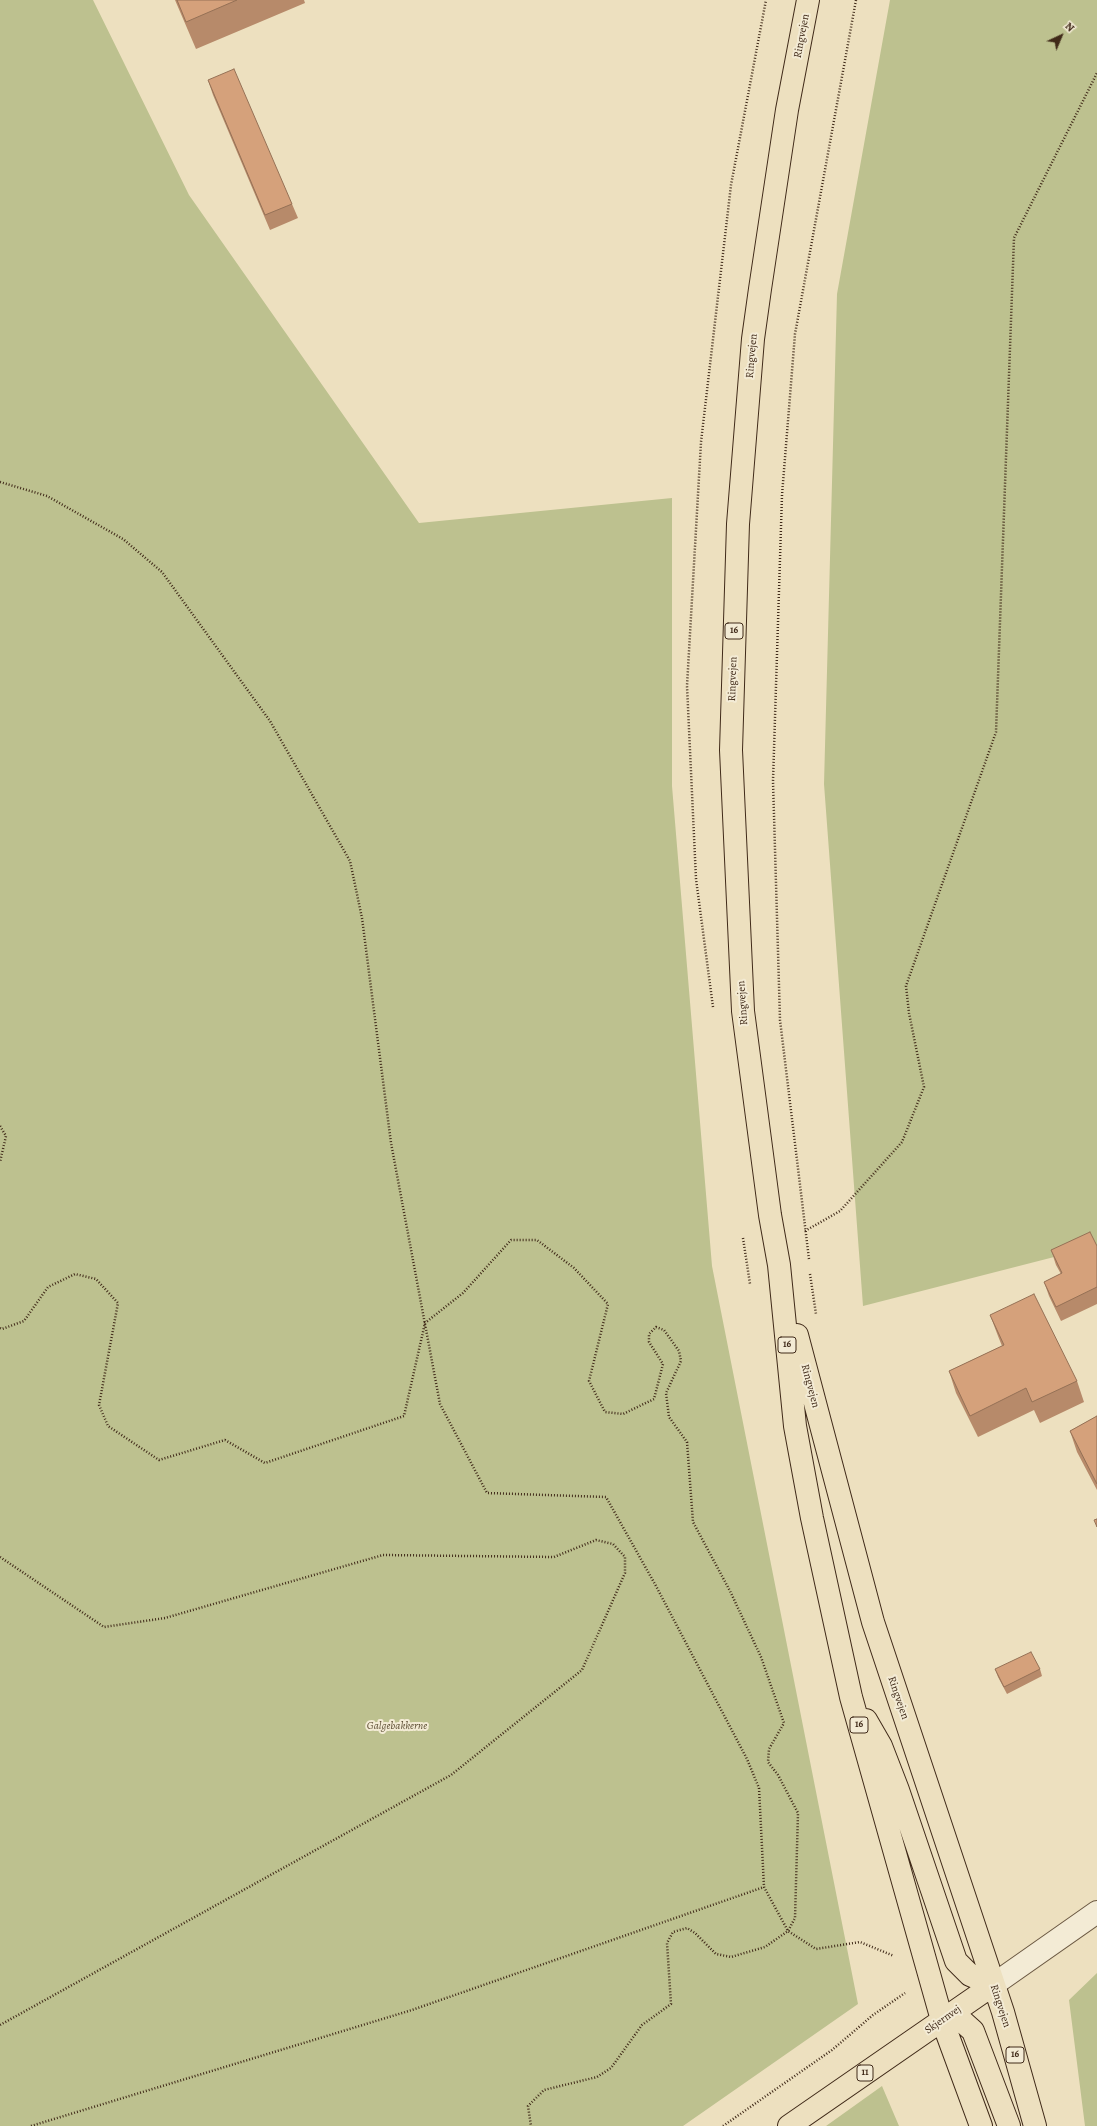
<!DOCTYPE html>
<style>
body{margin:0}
#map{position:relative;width:1097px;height:2126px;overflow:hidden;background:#ede0bf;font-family:Alegreya,serif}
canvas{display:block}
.north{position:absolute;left:1041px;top:16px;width:40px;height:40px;-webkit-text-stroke:3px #f3ebd5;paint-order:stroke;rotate:44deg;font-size:11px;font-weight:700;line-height:16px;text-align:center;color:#402a19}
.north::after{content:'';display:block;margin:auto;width:14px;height:18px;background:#402a19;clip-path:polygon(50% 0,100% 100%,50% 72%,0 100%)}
</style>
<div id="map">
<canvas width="1097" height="2126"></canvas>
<div class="north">N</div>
</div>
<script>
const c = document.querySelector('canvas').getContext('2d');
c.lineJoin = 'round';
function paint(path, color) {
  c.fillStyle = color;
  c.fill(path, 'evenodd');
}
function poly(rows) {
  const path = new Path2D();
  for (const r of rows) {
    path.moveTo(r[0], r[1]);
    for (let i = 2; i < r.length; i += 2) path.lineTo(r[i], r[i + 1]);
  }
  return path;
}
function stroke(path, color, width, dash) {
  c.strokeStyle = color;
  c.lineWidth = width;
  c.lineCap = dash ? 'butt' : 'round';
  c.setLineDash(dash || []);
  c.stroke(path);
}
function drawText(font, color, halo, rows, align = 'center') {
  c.font = font + ' Alegreya,serif';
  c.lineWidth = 4;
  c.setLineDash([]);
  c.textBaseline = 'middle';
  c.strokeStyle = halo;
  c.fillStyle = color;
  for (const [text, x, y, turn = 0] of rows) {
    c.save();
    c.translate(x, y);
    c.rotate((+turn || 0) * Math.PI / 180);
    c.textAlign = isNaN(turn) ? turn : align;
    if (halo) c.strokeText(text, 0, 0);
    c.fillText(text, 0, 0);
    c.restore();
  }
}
const green = poly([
 [0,0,93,0,189,195,419,523,672,498,672,786,712,1266,858,2004,683,2126,0,2126],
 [890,0,1097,0,1097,1246,863,1306,824,784,837,294],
 [1097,1973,1097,2126,1085,2126,1069,2000],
 [882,2086,899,2126,826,2126]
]);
const path = poly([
 [0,482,47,496,123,539,162,572,270,721,350,861,362,918,391,1143,440,1404,487,1493,606,1497,656,1586,747,1759,759,1788,764,1887,788,1931,816,1949,860,1942,894,1956],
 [713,1007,696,879,687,686,701,442,731,185,766,0],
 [0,1126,6,1136,0,1162],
 [805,1231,840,1211,902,1142,924,1087,909,1013,906,986,996,732,1014,238,1097,73],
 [743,1238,750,1284],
 [809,1259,780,1020,773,781,782,495,795,334,856,0],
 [810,1274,816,1314],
 [0,1328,2,1329,24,1321,48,1287,75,1274,96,1279,118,1303,99,1405,108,1426,159,1460,225,1440,265,1463,404,1416,425,1323,463,1293,511,1240,537,1240,574,1268,608,1304,589,1381,605,1412,623,1414,654,1399,663,1364,649,1342,649,1334,656,1327,664,1330,679,1351,681,1361,666,1393,669,1417,687,1442,693,1522,730,1591,761,1657,784,1723,769,1749,768,1762,778,1775,798,1813,795,1918,788,1931,765,1947,731,1957,716,1954,695,1933,687,1928,673,1932,667,1943,671,2004,642,2025,611,2068,597,2077,544,2090,528,2106,531,2126],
 [0,1557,104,1627,165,1618,383,1555,554,1557,596,1540,613,1544,625,1557,625,1573,582,1670,451,1775,0,2025],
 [31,2126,412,2010,764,1887],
 [723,2126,832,2050,873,2015,905,1993]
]);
const tertiary = poly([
 [993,1985,1097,1912]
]);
const primary = poly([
 [808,0,787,110,760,289,753,339,738,524,731,750,743,1011,770,1215,779,1265,795,1426,812,1518,851,1697,942,2020,981,2126],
 [797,1335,873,1622,1003,2012,1035,2126],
 [866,1720,881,1746,898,1790,956,1961,970,1975,993,1985],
 [942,2020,963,2022,973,2031,1009,2126],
 [789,2126,993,1985]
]);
const wall = poly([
 [175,0,304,0,305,3,196,49],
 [208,80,292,204,298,218,270,230,213,95],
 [1097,1246,1097,1304,1061,1321,1049,1296,1044,1282,1061,1274,1056,1265,1051,1250],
 [990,1315,1077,1381,1084,1402,1040,1423,1034,1410,978,1437,956,1393,949,1371,1002,1346,998,1336],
 [1097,1416,1097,1490,1077,1452,1070,1431],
 [995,1669,1040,1669,1042,1676,1007,1694,998,1677]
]);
const building = poly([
 [177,0,237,0,186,22,177,0],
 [234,69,292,204,265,215,208,80,234,69],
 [1090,1232,1097,1246,1097,1287,1056,1307,1044,1282,1062,1273,1051,1250,1090,1232],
 [1034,1294,1077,1381,1032,1402,1026,1388,970,1416,949,1371,1004,1345,990,1315,1034,1294],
 [1097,1416,1097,1484,1070,1431,1097,1416],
 [1097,1519,1097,1527,1094,1520,1097,1519],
 [1031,1652,1040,1669,1004,1687,995,1669,1031,1652]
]);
const shields = [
 [734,631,18],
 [787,1345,18],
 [859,1725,18],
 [1015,2055,18],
 [865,2073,16]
];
const shieldNames = [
 ["16",734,631],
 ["16",787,1345],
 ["16",859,1725],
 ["16",1015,2055],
 ["11",865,2073]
];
const streetNames = [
 ["Ringvejen",802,36,-79],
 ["Ringvejen",752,356,-85],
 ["Ringvejen",733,679,-88],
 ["Ringvejen",743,1003,-94],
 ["Ringvejen",810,1386,75],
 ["Ringvejen",898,1698,71],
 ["Ringvejen",1000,2006,72],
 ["Skjernvej",943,2020,-35]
];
const parkNames = [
 ["Galgebakkerne",397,1726]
];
paint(green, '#bdc18f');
stroke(tertiary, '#6b5842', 24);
stroke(primary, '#402a19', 24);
stroke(path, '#402a19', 2.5, [1, 2]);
stroke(tertiary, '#f3ebd5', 22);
stroke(primary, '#ede0bf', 22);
paint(wall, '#b78a6a');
paint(building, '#d5a17b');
stroke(building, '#957156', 1);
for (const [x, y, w] of shields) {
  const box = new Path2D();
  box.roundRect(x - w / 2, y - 8, w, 16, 3);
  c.fillStyle = '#f3ebd5';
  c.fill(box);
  stroke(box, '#402a19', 1);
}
drawText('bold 10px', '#402a19', null, shieldNames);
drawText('11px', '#402a19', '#f3ebd5', streetNames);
drawText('italic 11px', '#5f5036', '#f3ebd5', parkNames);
</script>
